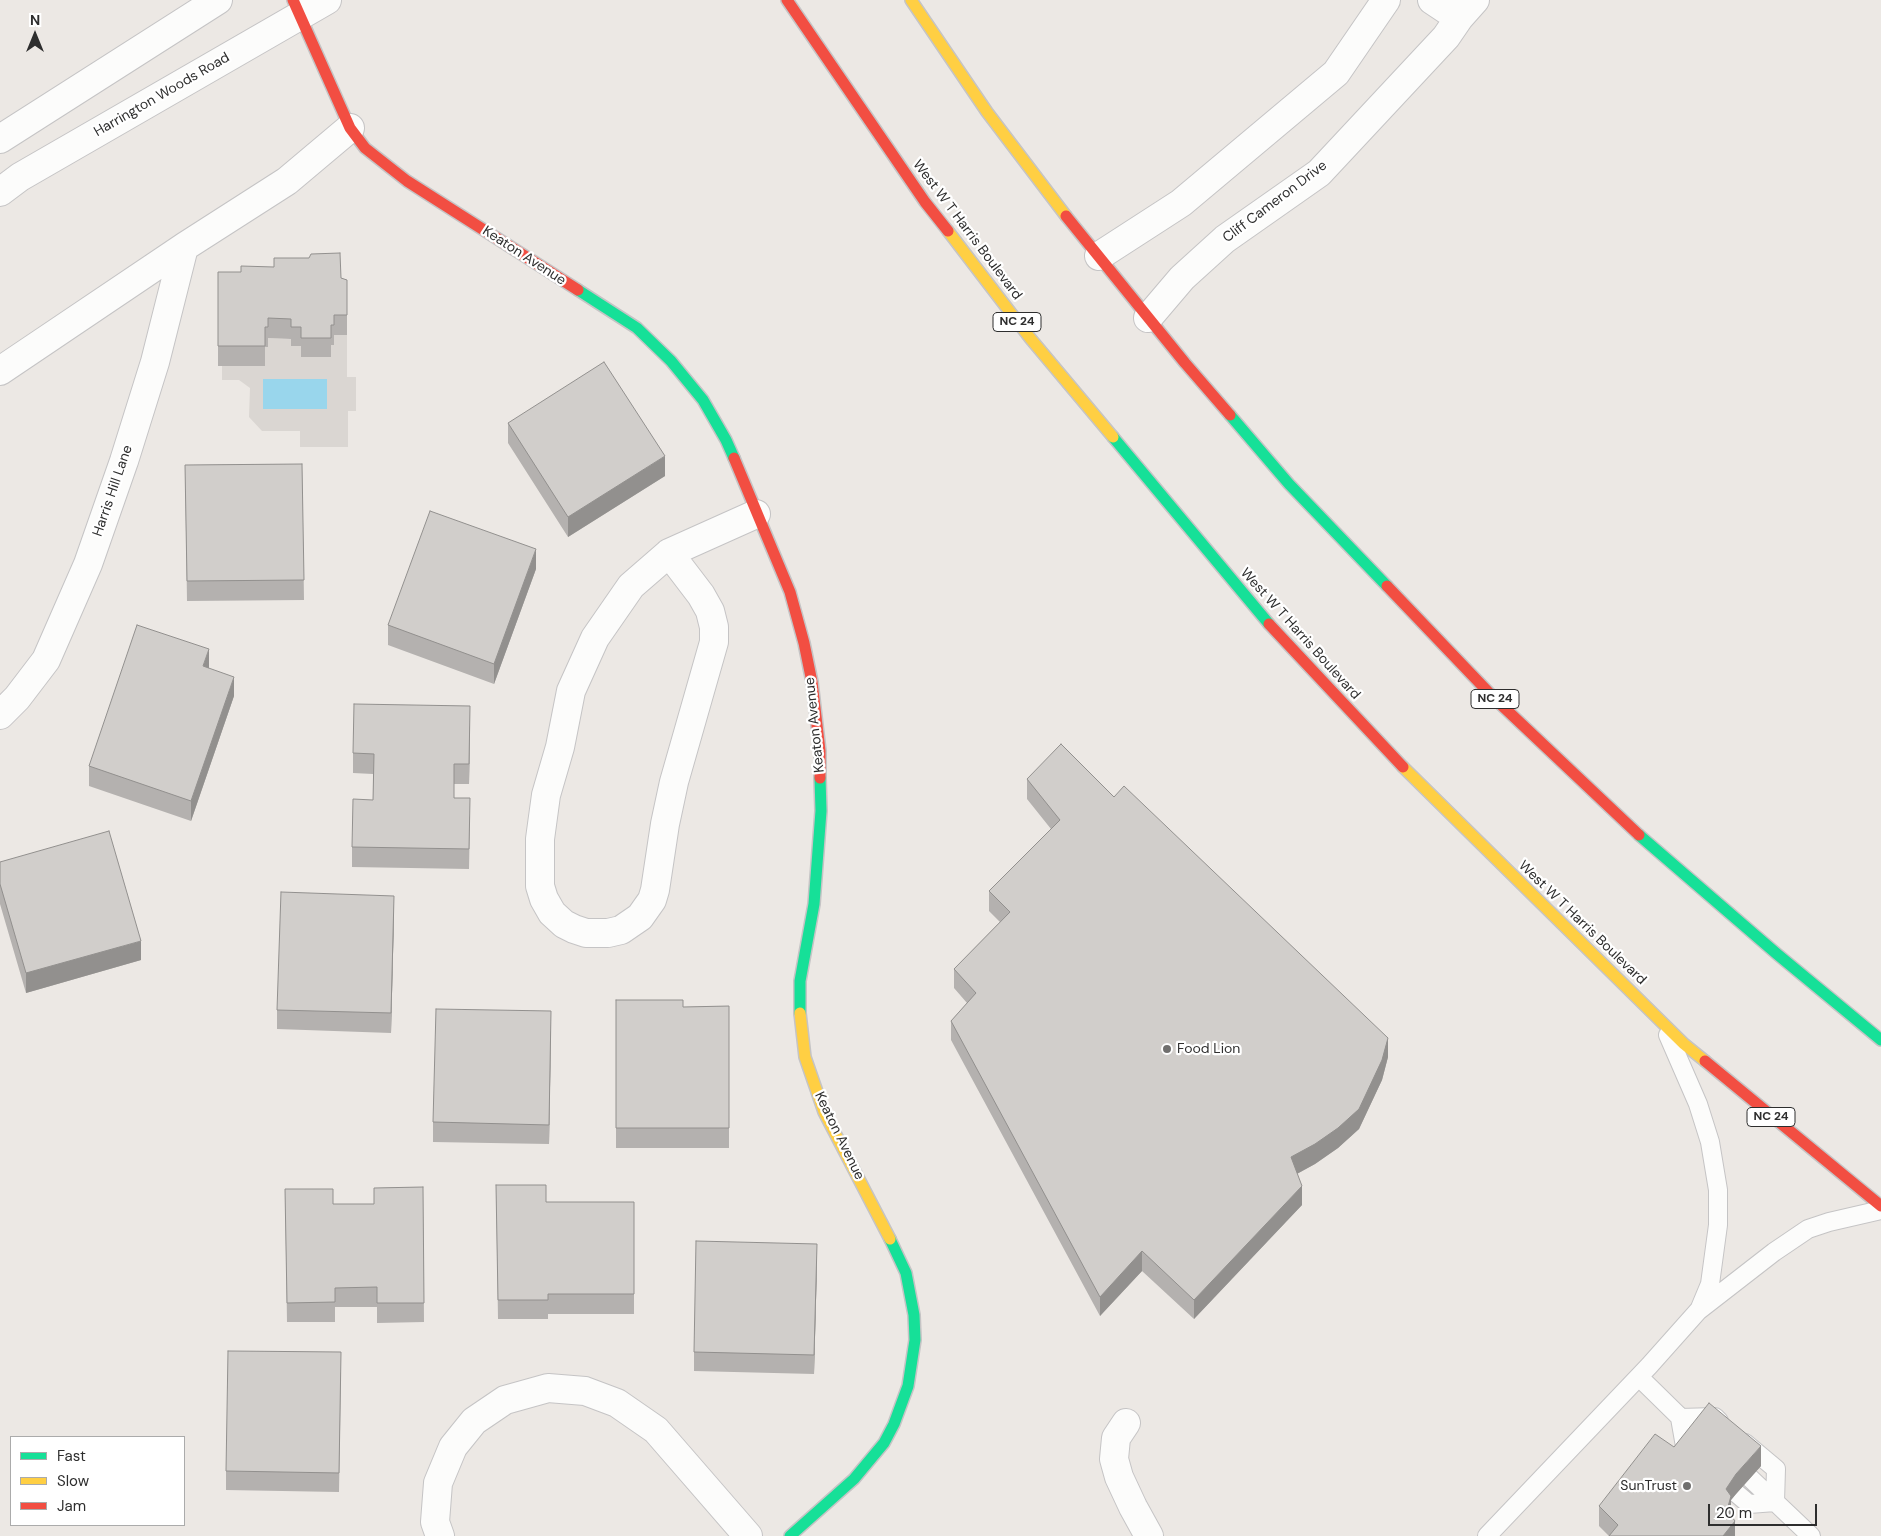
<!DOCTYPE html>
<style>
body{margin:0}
#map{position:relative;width:1881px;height:1536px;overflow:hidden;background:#ece8e4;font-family:"DM Sans",sans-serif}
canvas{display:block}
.legend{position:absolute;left:10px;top:1436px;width:175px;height:90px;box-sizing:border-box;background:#fff;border:1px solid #ababab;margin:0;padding:6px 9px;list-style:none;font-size:15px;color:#2e2e2e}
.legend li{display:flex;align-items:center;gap:10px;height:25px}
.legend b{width:25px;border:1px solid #ababab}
.north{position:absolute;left:10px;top:10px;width:50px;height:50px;-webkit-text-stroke:4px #fff;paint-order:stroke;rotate:0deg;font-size:14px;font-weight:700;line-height:20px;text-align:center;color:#2e2e2e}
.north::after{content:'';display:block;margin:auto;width:18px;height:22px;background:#2e2e2e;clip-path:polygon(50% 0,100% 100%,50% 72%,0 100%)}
.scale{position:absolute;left:1708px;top:1504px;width:109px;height:22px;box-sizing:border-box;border:2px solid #2e2e2e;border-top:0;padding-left:6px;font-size:15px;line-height:18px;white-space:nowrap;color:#2e2e2e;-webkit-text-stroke:4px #fff;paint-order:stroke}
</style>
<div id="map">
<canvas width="1881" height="1536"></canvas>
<ul class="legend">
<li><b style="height:6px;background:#16e098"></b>Fast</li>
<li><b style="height:6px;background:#ffcf43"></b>Slow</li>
<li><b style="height:6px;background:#f24e42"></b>Jam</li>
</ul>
<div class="north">N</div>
<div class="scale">20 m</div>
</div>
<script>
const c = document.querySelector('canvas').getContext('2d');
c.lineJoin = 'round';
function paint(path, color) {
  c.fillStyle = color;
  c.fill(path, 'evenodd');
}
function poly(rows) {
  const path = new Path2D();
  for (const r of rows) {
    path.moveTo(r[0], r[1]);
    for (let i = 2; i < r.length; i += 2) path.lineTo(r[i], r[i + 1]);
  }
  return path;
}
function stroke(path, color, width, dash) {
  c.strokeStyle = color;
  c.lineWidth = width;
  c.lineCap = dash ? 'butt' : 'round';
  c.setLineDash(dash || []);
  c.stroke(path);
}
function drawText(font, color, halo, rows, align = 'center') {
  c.font = font + ' "DM Sans",sans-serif';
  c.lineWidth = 4.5;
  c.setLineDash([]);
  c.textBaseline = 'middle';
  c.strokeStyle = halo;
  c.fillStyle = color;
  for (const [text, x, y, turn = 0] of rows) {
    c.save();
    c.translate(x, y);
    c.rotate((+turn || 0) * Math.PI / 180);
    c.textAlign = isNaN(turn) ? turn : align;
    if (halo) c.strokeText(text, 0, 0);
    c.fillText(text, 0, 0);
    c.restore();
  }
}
const plaza = poly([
 [334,335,347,335,347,377,356,377,356,411,348,411,348,447,300,447,300,431,262,431,249,417,250,388,239,380,222,380,222,366,264,366,265,347,268,347,268,338,291,339,291,346,331,345]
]);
const water = poly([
 [263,379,327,379,327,409,263,409]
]);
const lane = poly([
 [1668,1035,1698,1104,1710,1142,1718,1190,1718,1225,1710,1284,1700,1308],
 [1639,1377,1688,1425],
 [1686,1452,1680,1418,1715,1417,1719,1421],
 [1750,1478,1811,1536],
 [1736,1493,1749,1504,1775,1502,1776,1469,1745,1443],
 [1487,1536,1649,1366,1698,1311,1774,1252,1808,1229,1829,1222,1881,1210]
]);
const street = poly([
 [1432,0,1459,18],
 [0,139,218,0],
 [0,192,20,177,327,0],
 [1099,256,1181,203,1336,73,1386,0],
 [1148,318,1182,278,1225,239,1319,173,1446,37,1459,18,1475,0],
 [0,371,184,247],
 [669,553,701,595,710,611,714,627,714,642,674,782,665,824,655,890,652,900,640,917,621,930,608,933,586,933,574,929,564,924,552,913,544,899,540,886,540,839,546,795,560,747,571,691,595,638,631,586,669,553],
 [669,553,756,514],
 [0,715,17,698,46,660,88,564,124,461,155,362,184,247,287,181,350,128],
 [1126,1423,1116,1438,1114,1459,1119,1477,1133,1507,1149,1536],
 [440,1536,435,1522,438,1483,453,1447,474,1421,505,1400,548,1388,585,1391,617,1403,656,1430,748,1536]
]);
const fast = poly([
 [578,290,637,328,671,361,703,400,726,440,734,458],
 [1230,415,1289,484,1387,586],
 [1113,437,1269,624],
 [1639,835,1777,954,1881,1040],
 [800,1013,800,981,814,904,821,811,820,778],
 [790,1536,854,1479,884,1443,894,1424,908,1386,915,1340,914,1315,906,1273,890,1239]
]);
const slow = poly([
 [911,0,987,112,1066,216],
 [948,231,1030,338,1113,437],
 [1403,767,1684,1044,1705,1061],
 [800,1013,805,1057,824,1112,890,1239]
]);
const jam = poly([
 [293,0,350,128,365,148,407,181,578,290],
 [787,0,925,202,948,231],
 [1066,216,1185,363,1230,415],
 [734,458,790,592,804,643,812,682,820,751,820,778],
 [1387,586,1494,698,1639,835],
 [1269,624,1403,767],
 [1705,1061,1881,1206]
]);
const wall = poly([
 [274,267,341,278,347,280,347,335,334,335,334,345,331,345,331,357,301,357,301,346,291,346,291,339,268,338,268,347,265,347,265,366,218,366,218,272,241,272],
 [508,423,665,476,568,537,508,443],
 [302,464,304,600,187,601,185,465],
 [536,569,494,684,388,645,388,625],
 [209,668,234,696,191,821,89,786,89,766],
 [470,726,469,784,454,784,454,798,470,817,469,869,352,867,352,847,373,800,373,774,353,773,353,753],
 [1027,779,1114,797,1388,1057,1382,1080,1359,1129,1338,1148,1315,1164,1297,1174,1302,1205,1194,1319,1142,1271,1100,1316,951,1040,951,1021,967,1003,954,988,954,969,1000,922,989,911,989,891,1051,829,1027,799],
 [0,862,141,960,26,993,0,904],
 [394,915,391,1033,277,1029,277,1010],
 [616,1000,683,1007,729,1006,729,1148,616,1148],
 [551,1031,549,1144,433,1142,433,1122],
 [496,1185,546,1202,634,1202,634,1314,548,1314,548,1319,498,1319],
 [423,1187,424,1322,377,1323,377,1307,335,1307,335,1322,287,1322,285,1189,333,1204,374,1204,374,1188],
 [817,1264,814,1374,694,1371,694,1352],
 [341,1372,339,1492,226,1490,226,1471],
 [1674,1447,1761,1466,1736,1494,1731,1500,1731,1516,1735,1536,1609,1536,1599,1526,1599,1506]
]);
const shadedWall = poly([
 [665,456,665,476,568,537,568,517],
 [536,549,536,569,494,684,494,664],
 [209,649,209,669,203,666],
 [234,677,234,696,191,821,191,801],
 [470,706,470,726,469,784,469,764],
 [394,896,394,915,391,1033,391,1013],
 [141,941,141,960,26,993,26,973],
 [551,1011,551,1031,549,1144,549,1125],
 [1388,1038,1388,1057,1382,1080,1359,1129,1338,1148,1315,1164,1291,1177,1291,1157],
 [1302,1186,1302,1205,1194,1319,1194,1300],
 [817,1244,817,1264,814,1374,814,1355],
 [1142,1251,1142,1271,1100,1316,1100,1297],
 [1761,1446,1761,1466,1736,1494,1731,1500,1731,1515,1727,1530,1726,1489,1736,1474],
 [1735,1521,1735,1536,1723,1536]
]);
const building = poly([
 [340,253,341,278,347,280,347,315,334,315,334,325,331,325,331,338,301,338,301,327,291,327,291,319,268,318,268,327,265,327,265,346,218,346,218,272,241,272,241,266,274,267,274,258,309,258,311,254,340,253],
 [604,362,665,456,568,517,508,423,604,362],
 [302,464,304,580,187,581,185,465,302,464],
 [430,511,536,549,494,664,388,625,430,511],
 [137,625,209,649,203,666,234,677,191,801,89,766,137,625],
 [354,704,470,706,469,764,454,764,454,798,470,798,469,849,352,847,353,799,373,800,374,754,353,753,354,704],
 [1061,744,1114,797,1124,786,1388,1038,1382,1060,1359,1109,1338,1128,1315,1144,1291,1157,1302,1186,1194,1300,1142,1251,1100,1297,951,1021,976,993,954,969,1010,912,989,891,1060,820,1027,779,1061,744],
 [109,831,141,941,26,973,0,884,0,862,109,831],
 [281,892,394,896,391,1013,277,1010,281,892],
 [616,1000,683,1000,683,1007,729,1006,729,1128,616,1128,616,1000],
 [436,1009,551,1011,549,1125,433,1122,436,1009],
 [496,1185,546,1185,546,1202,634,1202,634,1294,548,1294,548,1300,498,1300,496,1185],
 [423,1187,424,1303,377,1303,377,1287,335,1288,335,1302,287,1303,285,1189,333,1189,333,1204,374,1204,374,1188,423,1187],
 [696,1241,817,1244,814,1355,694,1352,696,1241],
 [228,1351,341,1352,339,1473,226,1471,228,1351],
 [1709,1403,1761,1446,1736,1474,1726,1489,1731,1496,1727,1510,1735,1521,1723,1536,1609,1536,1618,1525,1599,1506,1655,1434,1674,1447,1709,1403]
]);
const markers = [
 [1167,1049,5,"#706f6e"],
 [1687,1486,5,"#706f6e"]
];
const shields = [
 [1017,322,48],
 [1495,699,48],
 [1771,1117,48]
];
const shieldNames = [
 ["NC 24",1017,322],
 ["NC 24",1495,699],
 ["NC 24",1771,1117]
];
const streetNames = [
 ["Harrington Woods Road",162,95,-30],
 ["Cliff Cameron Drive",1275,202,-37],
 ["West W T Harris Boulevard",967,230,53],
 ["Keaton Avenue",524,256,33],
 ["Harris Hill Lane",113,491,-71],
 ["West W T Harris Boulevard",1300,634,48],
 ["Keaton Avenue",815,725,-96],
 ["West W T Harris Boulevard",1582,923,44],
 ["Keaton Avenue",839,1136,64]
];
const poiNames = [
 ["Food Lion",1177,1049],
 ["SunTrust",1677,1486,"right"]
];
paint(plaza, '#dad6d2');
paint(water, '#99d6ec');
stroke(lane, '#c5c4c5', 20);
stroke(street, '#c5c4c5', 30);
stroke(fast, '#c5c4c5', 14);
stroke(slow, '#c5c4c5', 14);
stroke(jam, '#c5c4c5', 14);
stroke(lane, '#fcfcfb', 18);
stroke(street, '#fcfcfb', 28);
stroke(fast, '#16e098', 11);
stroke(slow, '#ffcf43', 11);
stroke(jam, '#f24e42', 11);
paint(wall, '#b4b1af');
paint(shadedWall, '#92908e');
paint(building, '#d1cecb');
stroke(building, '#92908e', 1);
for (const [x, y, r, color] of markers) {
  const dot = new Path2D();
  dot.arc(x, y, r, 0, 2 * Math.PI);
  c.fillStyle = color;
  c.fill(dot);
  stroke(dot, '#fff', 2);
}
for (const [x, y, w] of shields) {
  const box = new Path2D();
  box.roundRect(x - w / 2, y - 9.5, w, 19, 4);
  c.fillStyle = '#fff';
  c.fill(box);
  stroke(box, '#2e2e2e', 1);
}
drawText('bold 12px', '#2e2e2e', null, shieldNames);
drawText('14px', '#2e2e2e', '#fff', streetNames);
drawText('14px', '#2e2e2e', '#fff', poiNames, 'left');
</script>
